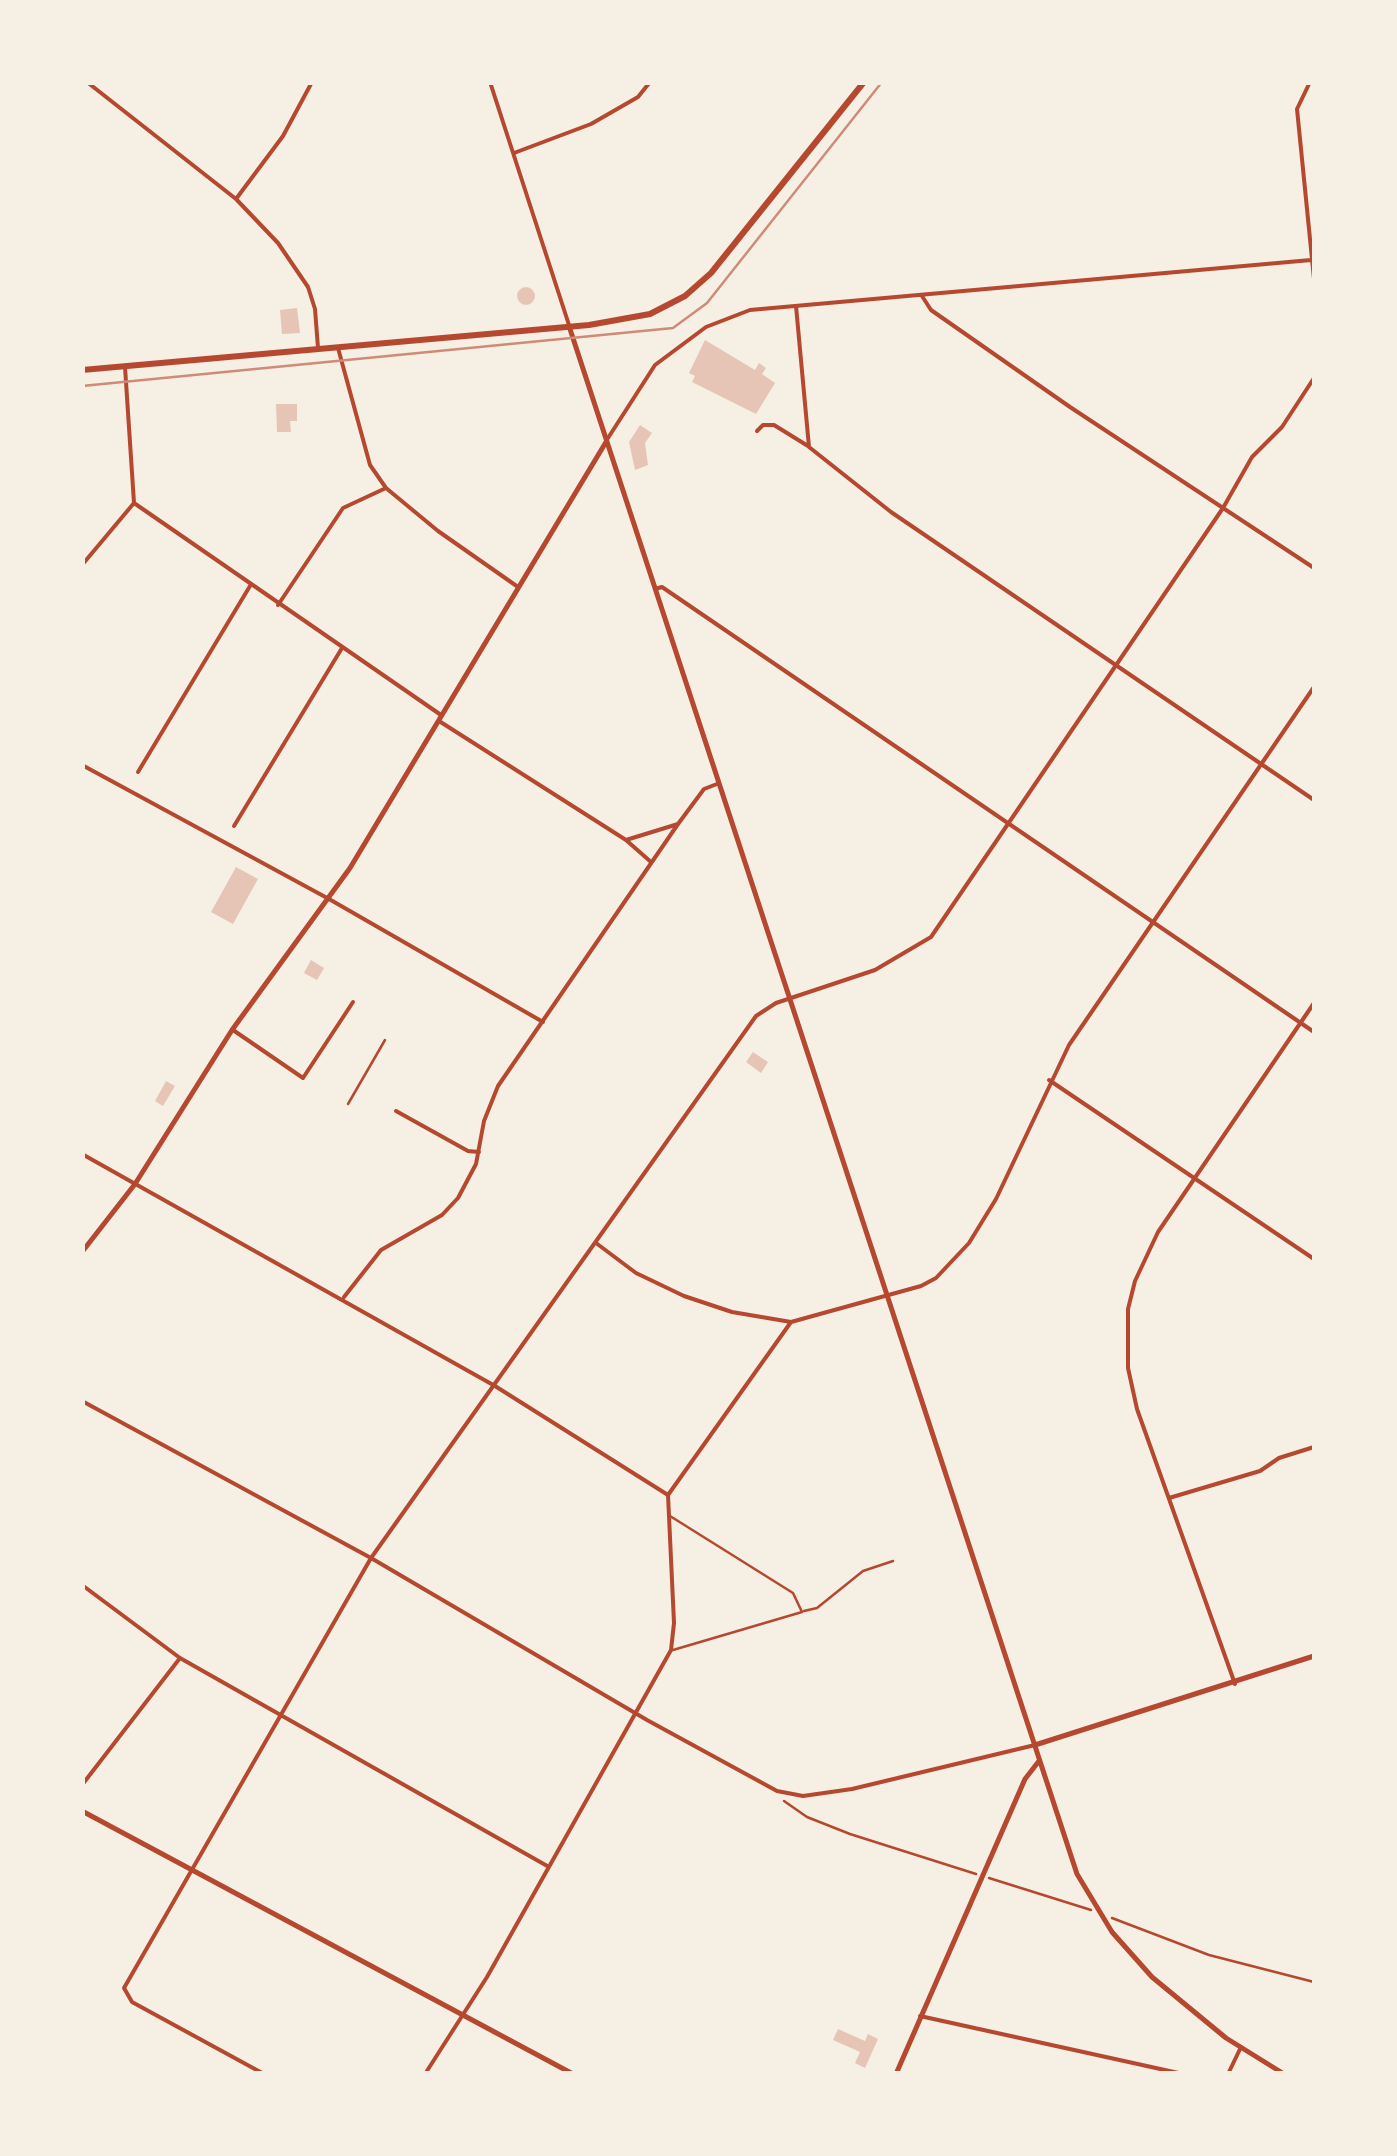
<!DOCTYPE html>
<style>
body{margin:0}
#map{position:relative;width:1397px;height:2156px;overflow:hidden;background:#f6efe4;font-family:"Varela Round",sans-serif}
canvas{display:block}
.frame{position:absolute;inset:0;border:85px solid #f6efe4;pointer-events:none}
</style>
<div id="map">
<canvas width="1397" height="2156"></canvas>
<div class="frame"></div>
</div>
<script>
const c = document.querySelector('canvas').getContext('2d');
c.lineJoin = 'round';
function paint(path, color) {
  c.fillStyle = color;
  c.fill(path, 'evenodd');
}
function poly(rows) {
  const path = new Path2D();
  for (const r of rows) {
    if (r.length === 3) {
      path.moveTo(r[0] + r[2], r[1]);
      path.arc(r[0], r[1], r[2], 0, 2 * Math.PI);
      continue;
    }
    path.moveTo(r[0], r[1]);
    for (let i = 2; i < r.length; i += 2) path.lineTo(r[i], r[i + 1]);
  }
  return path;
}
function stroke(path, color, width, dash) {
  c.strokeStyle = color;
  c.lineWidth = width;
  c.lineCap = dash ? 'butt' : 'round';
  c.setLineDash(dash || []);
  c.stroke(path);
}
const building = poly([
 [526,296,9],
 [297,308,300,333,282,334,280,310],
 [705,340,755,370,759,363,766,368,762,374,775,383,756,414,692,382,695,376,689,373],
 [276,404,297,404,297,421,290,421,291,432,277,432],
 [640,425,652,433,645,443,648,465,635,470,629,442],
 [236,867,258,879,233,924,211,912],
 [311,960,324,968,317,980,304,973],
 [753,1052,768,1062,761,1073,746,1062],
 [166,1081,175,1086,163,1106,155,1101],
 [838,2029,865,2041,868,2034,878,2039,865,2068,855,2063,860,2052,833,2040]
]);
const path = poly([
 [784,1801,807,1817,850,1834,976,1874],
 [989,1878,1091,1910],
 [1112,1918,1209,1955,1314,1982]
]);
const service = poly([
 [348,1104,385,1040],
 [670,1516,793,1593,802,1612,673,1650],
 [804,1611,817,1608,863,1571,893,1561]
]);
const pedestrian = poly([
 [82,765,329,899]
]);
const minor = poly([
 [87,82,236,199,278,243,308,287,315,309,318,348],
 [490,82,569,325],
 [1310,82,1297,109,1314,279],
 [514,153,591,124,638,97,650,82],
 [236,199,283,136,312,82],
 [922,296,931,310,1070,407,1314,568],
 [796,306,809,447,891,512,1314,800],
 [338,348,370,465,386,488,438,531,518,587],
 [125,367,134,503,441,715],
 [757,431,763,425,774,425,808,446],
 [608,438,655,365,706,327,750,310,1311,260],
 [82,565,134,503],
 [655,589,662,587,1314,1032],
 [278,605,343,508,386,488],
 [439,721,626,840,651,862],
 [138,772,250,586],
 [234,826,342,648],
 [626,840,678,824],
 [329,899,543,1022],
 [233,1030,303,1078,353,1002],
 [1049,1080,1314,1259],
 [396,1111,468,1151,479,1152],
 [82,1154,495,1386,668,1495],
 [596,1243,636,1273,684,1296,732,1312,791,1322],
 [344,1297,381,1250,442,1215,458,1198,476,1164,484,1121,498,1086,678,824,704,789,717,784],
 [82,1401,371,1558,647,1720,777,1791,803,1796,852,1789,1035,1745],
 [1169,1498,1260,1471,1279,1458,1314,1447],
 [82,1585,180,1658,549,1867],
 [1235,1684,1137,1409,1128,1368,1128,1309,1135,1281,1158,1232,1314,1003],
 [82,1785,180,1658],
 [920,2016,1183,2074],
 [264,2074,132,2002,124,1988,371,1558,756,1016,776,1003,875,970,931,937,1223,508,1252,457,1282,427,1314,378],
 [425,2074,487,1977,671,1650,674,1623,668,1495,791,1322,921,1286,936,1278,969,1243,996,1199,1069,1045,1314,687],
 [1228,2074,1241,2047]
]);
const tertiary = poly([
 [569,326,1077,1874,1112,1932,1152,1977,1226,2038,1284,2074],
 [82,1252,135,1184,232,1030,350,868,606,442],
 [1035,1745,1314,1656],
 [82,1811,573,2074],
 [896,2074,1025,1779,1039,1761]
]);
const secondary = poly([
 [82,370,589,325,650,314,685,296,711,273,864,82]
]);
const tram = poly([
 [82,386,673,328,707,303,882,82]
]);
paint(building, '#e6c5b7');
stroke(path, '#b5482f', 2.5);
stroke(service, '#b5482f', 2.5);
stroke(pedestrian, '#b5482f', 4);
stroke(minor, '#b5482f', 4);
stroke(tertiary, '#b5482f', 5);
stroke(secondary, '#b5482f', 6);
stroke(tram, '#cf8b77', 2.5);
</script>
